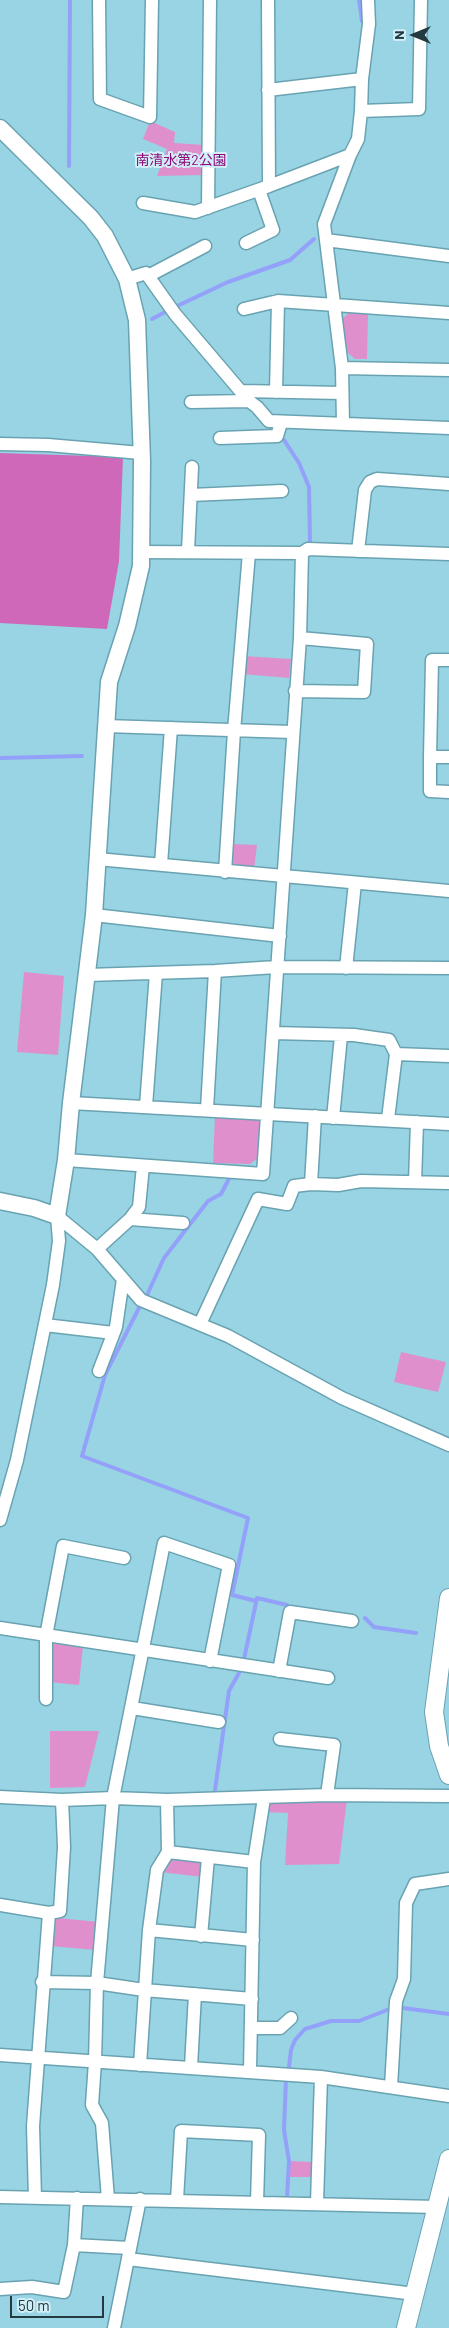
<!DOCTYPE html>
<meta charset="utf-8">
<style>
body{margin:0}
#map{position:relative;width:449px;height:2328px;overflow:hidden;background:#98d4e3;font-family:Barlow,sans-serif}
canvas{display:block}
.north{position:absolute;left:389px;top:10px;width:50px;height:50px;-webkit-text-stroke:4px #d2eff7;paint-order:stroke;rotate:270deg;font-size:14px;font-weight:700;line-height:20px;text-align:center;color:#223a40}
.north::after{content:'';display:block;margin:auto;width:18px;height:22px;background:#223a40;clip-path:polygon(50% 0,100% 100%,50% 72%,0 100%)}
.scale{position:absolute;left:10px;top:2296px;width:94px;height:22px;box-sizing:border-box;border:2px solid #223a40;border-top:0;padding-left:6px;font-size:15px;line-height:18px;white-space:nowrap;color:#223a40;-webkit-text-stroke:4px #d2eff7;paint-order:stroke}
</style>
<div id="map">
<canvas width="449" height="2328"></canvas>
<div class="north">N</div>
<div class="scale">50 m</div>
</div>
<script>
const c = document.querySelector('canvas').getContext('2d');
c.lineJoin = 'round';
function paint(path, color) {
  c.fillStyle = color;
  c.fill(path, 'evenodd');
}
function poly(rows) {
  const path = new Path2D();
  for (const r of rows) {
    path.moveTo(r[0], r[1]);
    for (let i = 2; i < r.length; i += 2) path.lineTo(r[i], r[i + 1]);
  }
  return path;
}
function stroke(path, color, width, dash) {
  c.strokeStyle = color;
  c.lineWidth = width;
  c.lineCap = dash ? 'butt' : 'round';
  c.setLineDash(dash || []);
  c.stroke(path);
}
function drawText(font, color, halo, rows, align = 'center') {
  c.font = font + ' Barlow,"Noto Sans JP",sans-serif';
  c.lineWidth = 4;
  c.setLineDash([]);
  c.textBaseline = 'middle';
  c.strokeStyle = halo;
  c.fillStyle = color;
  for (const [text, x, y, turn = 0] of rows) {
    c.save();
    c.translate(x, y);
    c.rotate((+turn || 0) * Math.PI / 180);
    c.textAlign = isNaN(turn) ? turn : align;
    if (halo) c.strokeText(text, 0, 0);
    c.fillText(text, 0, 0);
    c.restore();
  }
}
const green = poly([
 [150,121,175,132,174,143,204,145,204,175,157,176,167,149,143,139],
 [350,312,368,313,367,359,355,359,347,352,342,319],
 [243,656,291,659,289,678,242,674],
 [233,844,257,845,254,869,239,868,232,862],
 [24,972,64,976,58,1055,17,1052],
 [215,1115,256,1116,261,1124,258,1158,250,1164,213,1163],
 [401,1352,446,1362,438,1392,394,1382],
 [50,1641,83,1646,79,1685,49,1682],
 [50,1731,99,1731,85,1787,50,1788],
 [347,1799,339,1864,285,1865,288,1813,265,1812,265,1802],
 [172,1856,205,1859,203,1877,160,1872],
 [58,1918,99,1922,96,1950,50,1946,52,1922],
 [290,2161,312,2162,312,2177,290,2177]
]);
const forest = poly([
 [0,453,123,457,119,561,107,629,0,623]
]);
const stream = poly([
 [359,0,362,21],
 [69,166,70,0],
 [175,307,228,282,290,260,314,239],
 [152,319,167,311],
 [284,440,299,463,309,487,310,542],
 [0,758,82,756],
 [147,1295,164,1258,208,1201,221,1194,231,1175],
 [141,1304,105,1375,82,1456,248,1518,232,1595,256,1601],
 [365,1618,374,1627,416,1633],
 [244,1659,257,1598,287,1605],
 [215,1790,229,1691,240,1671],
 [403,2008,449,2014],
 [289,2067,291,2050,295,2040,305,2029,331,2021,359,2021,392,2008],
 [286,2079,284,2130,289,2161,287,2197]
]);
const minor = poly([
 [99,0,100,99,150,117,152,0],
 [268,0,269,186],
 [268,90,362,79],
 [361,111,419,109,421,0],
 [143,203,195,212,269,186,350,155],
 [208,208,210,0],
 [326,240,449,256],
 [246,243,273,230,259,190],
 [148,276,205,246],
 [127,279,146,273,175,314,249,401,257,407,269,421,449,428],
 [244,309,278,301,449,313],
 [342,368,449,370],
 [242,391,342,393],
 [276,392,278,301],
 [191,402,249,401],
 [343,424,342,368,324,224,350,155,358,139,361,111,362,79,369,24,368,0],
 [220,438,277,436,281,423],
 [0,444,48,445,141,453],
 [191,495,282,491],
 [188,551,192,467],
 [358,551,365,490,370,482,377,479,449,484],
 [141,552,302,553,308,549,449,554],
 [449,660,432,660,430,757,430,791,449,792],
 [295,691,364,692,367,644,300,638],
 [105,726,292,732],
 [430,757,449,757],
 [97,859,449,891],
 [161,864,171,728],
 [225,872,234,731,249,553],
 [94,915,280,936],
 [346,968,355,883],
 [87,975,215,971,276,967,449,968],
 [273,1033,354,1035,389,1040,396,1054,388,1119],
 [396,1054,449,1056],
 [71,1103,449,1124],
 [146,1106,156,973],
 [207,1109,215,971],
 [333,1118,341,1036],
 [66,1160,263,1174,300,638,302,553],
 [415,1182,417,1122],
 [311,1184,315,1116],
 [57,1216,97,1249,141,1300,228,1336,342,1398,449,1445],
 [130,1219,183,1223],
 [97,1249,130,1219,139,1207,143,1166],
 [200,1324,258,1199,287,1204,294,1186,311,1184,338,1185,361,1181,449,1183],
 [45,1325,113,1333],
 [99,1371,116,1327,123,1279],
 [0,1520,17,1460,53,1285,59,1241,57,1216],
 [0,1628,328,1678],
 [279,1671,290,1612,352,1621],
 [46,1699,46,1636,63,1546,124,1558],
 [132,1708,219,1722],
 [280,1739,334,1745,327,1795],
 [0,1797,62,1800,113,1798,167,1800,327,1795,449,1796],
 [168,1852,254,1862],
 [0,1905,49,1913,60,1911,64,1847,62,1800],
 [149,1930,253,1940],
 [201,1936,208,1858],
 [42,1982,97,1983,144,1990,252,1999],
 [251,2028,280,2028,291,2018],
 [0,2055,321,2077,449,2096],
 [140,2065,149,1930,157,1870,168,1852,167,1800],
 [191,2067,195,1994],
 [250,2070,254,1862,264,1798],
 [391,2087,396,2001,404,1979,406,1903,415,1884,449,1879],
 [0,2197,437,2207],
 [35,2198,33,2126,49,1913],
 [108,2199,102,2123,92,2105,95,2062,97,1983,113,1798,164,1543,229,1565,210,1661],
 [177,2200,181,2131,259,2135,257,2202],
 [317,2203,321,2077],
 [74,2245,129,2248],
 [128,2259,415,2294],
 [0,2289,32,2287,64,2292,74,2245,77,2198],
 [114,2328,140,2199]
]);
const tertiary = poly([
 [0,128,91,218,105,236,127,279,137,320,142,461,141,566,127,626,109,682,94,915,71,1103,66,1160,57,1216,34,1208,0,1201]
]);
const secondary = poly([
 [449,1598,434,1712,439,1746,449,1775],
 [406,2328,449,2159]
]);
const parkNames = [
 ["南清水第2公園",181,160]
];
paint(green, '#df90cc');
paint(forest, '#cf68b9');
stroke(stream, '#93a1fa', 4);
stroke(minor, '#69a3b1', 15);
stroke(tertiary, '#69a3b1', 19);
stroke(secondary, '#69a3b1', 20);
stroke(minor, '#fff', 12);
stroke(tertiary, '#fff', 16);
stroke(secondary, '#fff', 18);
drawText('14px', '#8d067a', '#d2eff7', parkNames);
</script>
